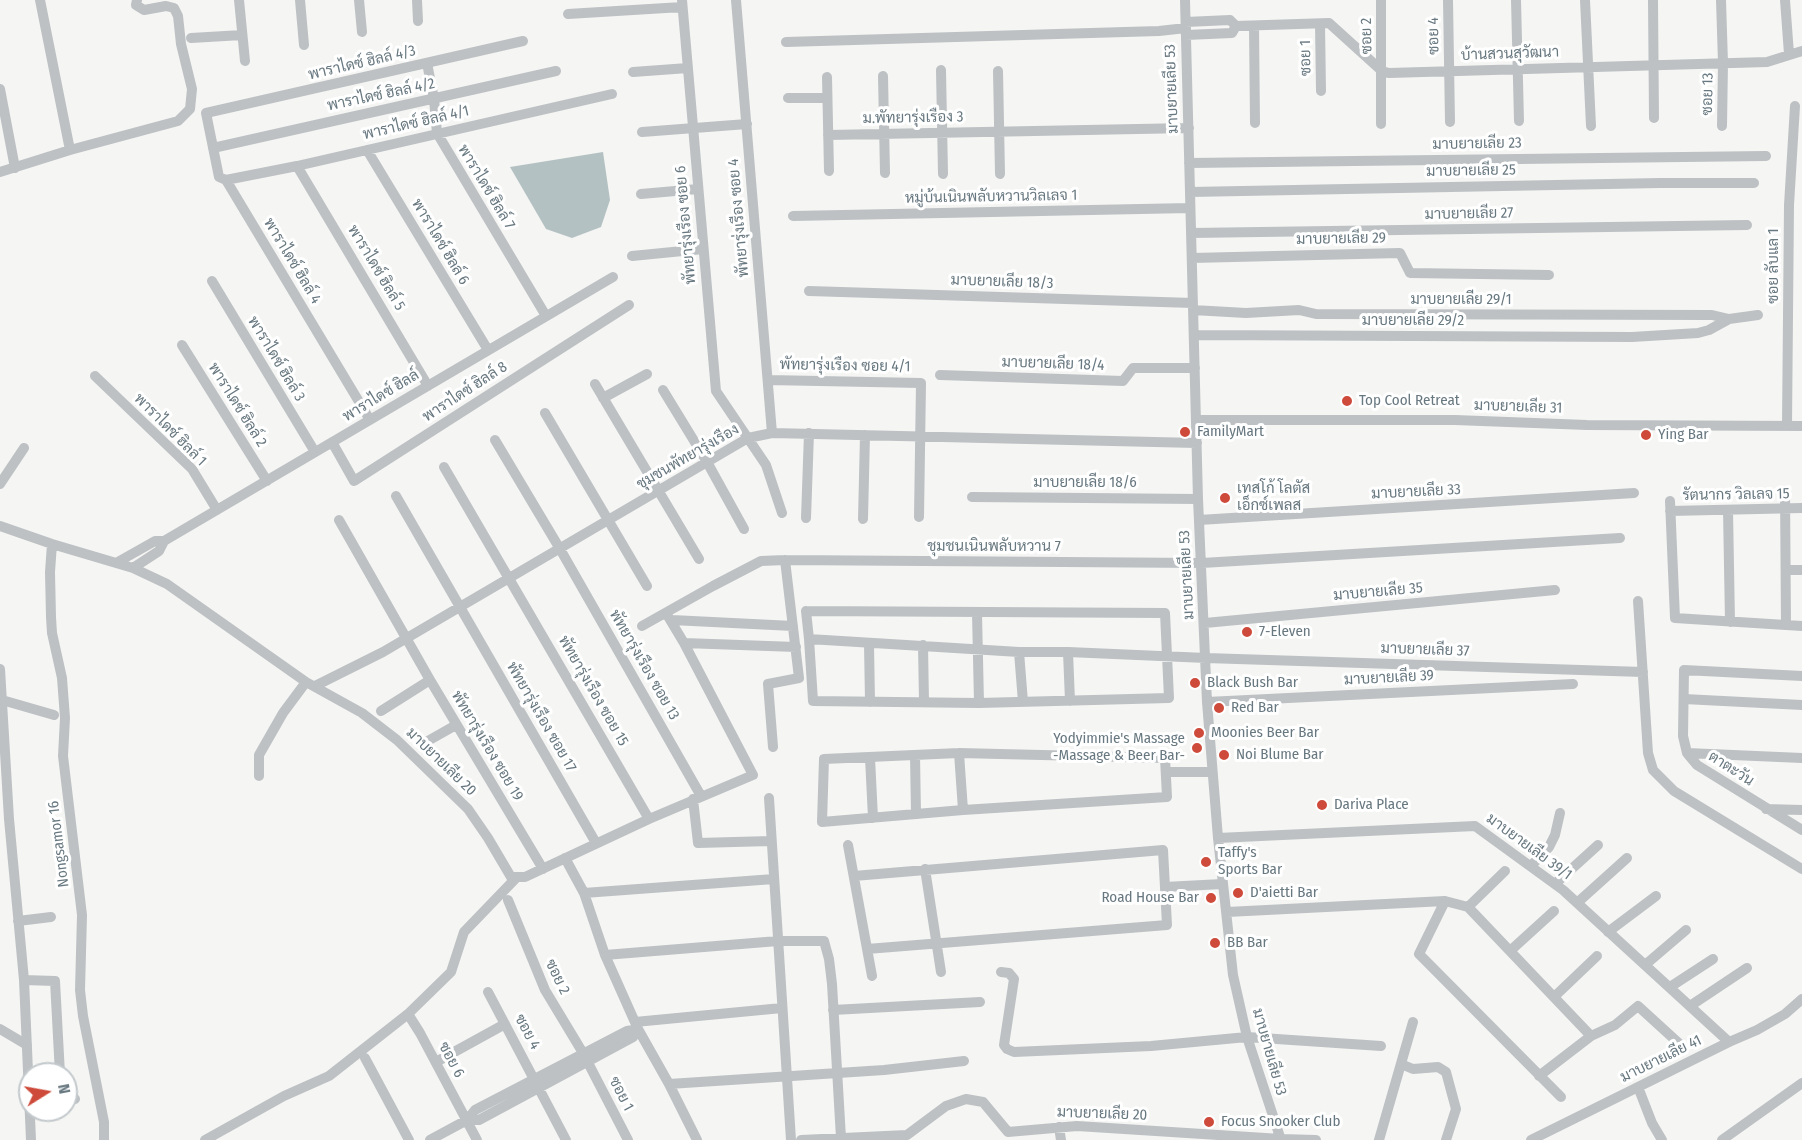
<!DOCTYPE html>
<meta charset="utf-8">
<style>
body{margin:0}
#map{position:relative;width:1802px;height:1140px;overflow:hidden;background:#f5f5f3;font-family:"Fira Sans Condensed",sans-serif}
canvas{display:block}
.north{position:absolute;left:18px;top:1062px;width:60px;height:60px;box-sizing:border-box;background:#fff;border:2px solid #c3c9cc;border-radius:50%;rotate:79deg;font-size:16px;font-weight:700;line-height:24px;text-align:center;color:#687880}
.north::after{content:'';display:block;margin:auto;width:21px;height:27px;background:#ce4a3a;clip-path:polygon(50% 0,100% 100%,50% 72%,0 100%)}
</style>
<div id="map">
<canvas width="1802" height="1140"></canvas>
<div class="north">N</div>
</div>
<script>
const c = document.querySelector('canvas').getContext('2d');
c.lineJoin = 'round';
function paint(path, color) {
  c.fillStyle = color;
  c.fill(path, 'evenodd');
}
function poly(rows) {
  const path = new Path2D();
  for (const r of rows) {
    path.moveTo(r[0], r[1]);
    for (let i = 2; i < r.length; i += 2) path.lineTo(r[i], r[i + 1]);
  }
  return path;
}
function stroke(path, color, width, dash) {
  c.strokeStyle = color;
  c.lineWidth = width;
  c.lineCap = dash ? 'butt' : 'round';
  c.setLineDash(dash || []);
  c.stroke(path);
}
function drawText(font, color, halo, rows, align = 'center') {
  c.font = font + ' "Fira Sans Condensed",Sarabun,sans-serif';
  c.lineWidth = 6;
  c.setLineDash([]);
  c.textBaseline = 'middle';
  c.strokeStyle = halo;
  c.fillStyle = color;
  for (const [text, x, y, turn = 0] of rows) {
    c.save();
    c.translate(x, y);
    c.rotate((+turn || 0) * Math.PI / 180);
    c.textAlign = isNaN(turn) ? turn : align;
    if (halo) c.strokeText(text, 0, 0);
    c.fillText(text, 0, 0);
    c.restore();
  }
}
const water = poly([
 [603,152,610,200,601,227,572,238,546,229,510,167]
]);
const minor = poly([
 [40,0,70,150],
 [239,0,245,61],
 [300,0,304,45],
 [359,0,362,32],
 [417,0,418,21],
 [682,0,716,391,766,465,782,513],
 [736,0,772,433],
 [1185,0,1198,499,1207,702,1218,838,1233,975,1247,1037,1281,1140],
 [1448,0,1450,122],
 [1516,0,1519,121],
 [1585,0,1591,126],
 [1653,0,1654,118],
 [1721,0,1723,63,1722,126],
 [1785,0,1789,54],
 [568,14,682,7],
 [1186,22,1230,20,1236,26,1329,23,1382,71,1389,73,1767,62,1802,51],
 [1320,24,1321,91],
 [1254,26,1255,123],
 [1186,35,1232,33,1236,26],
 [191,38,242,35],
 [786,42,1159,31,1186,28],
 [427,63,434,99,437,133,546,316],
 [941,70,943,174],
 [998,71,1000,174],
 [633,72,688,68],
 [883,76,885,173],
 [827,77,829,171],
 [0,89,15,168],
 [788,98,827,98],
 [1381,124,1381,0],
 [642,132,747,124],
 [828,135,1189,128],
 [213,148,556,71],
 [367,150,488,350],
 [1189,163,1766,156],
 [297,166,428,386],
 [0,172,70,150,178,121,190,109,192,89,181,44,178,16,174,8,166,6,144,10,136,5,137,0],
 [226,180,297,166,612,94],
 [1190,192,1660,183,1754,183],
 [641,194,698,189],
 [793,216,1190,208],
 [1191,233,1747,225],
 [632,256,703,249],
 [1192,258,1400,253,1410,273,1549,275],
 [212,281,315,452],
 [809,291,1193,303],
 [1193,310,1246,313,1299,310,1316,314,1712,315,1729,319],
 [1194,335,1632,337,1698,333,1709,330,1729,319,1758,315],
 [182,345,267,481],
 [940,375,1123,381,1133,368,1195,368],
 [95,376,192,469,217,510],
 [768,380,921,383,919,517],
 [595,384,699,559],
 [663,390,707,462,744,529],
 [603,398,647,374],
 [545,413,647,586],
 [370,420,226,180,219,177,206,113,523,41],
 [1196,420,1455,420,1587,425,1802,426],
 [1787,426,1789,205,1795,106],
 [495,440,560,549,701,796],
 [332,442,354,481,629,305],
 [444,467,649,819],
 [0,484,24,448],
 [1785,490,1786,625],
 [396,496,596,843],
 [972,497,1198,499],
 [1670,501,1675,618,1802,626],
 [1728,510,1730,622],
 [1670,511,1802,508],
 [806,518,809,433],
 [863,519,865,435],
 [339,520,430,680,543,869],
 [1199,520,1634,493],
 [0,526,52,544,133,568,167,584,306,682,362,713,397,740,468,809,488,838,511,877,525,877,649,819,753,775,684,643,666,613],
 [164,541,613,277],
 [52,544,50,572,51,617,52,633,62,678,65,718,63,756,82,915,80,990,83,1016,104,1122,104,1140],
 [116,563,155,541,164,541,159,551,133,568],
 [1786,570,1802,570],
 [1638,601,1648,753,1653,770,1674,791,1802,869],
 [806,611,1165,613,1169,698,979,703,813,701,809,639,806,611],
 [977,613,979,703],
 [672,620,793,626],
 [1205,623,1555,590],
 [642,626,713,586,761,561,785,560,1202,563,1620,538],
 [809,639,1019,652,1068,652,1206,658,1643,672],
 [684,643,796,647],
 [869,644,870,702],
 [923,645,924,702],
 [1019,652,1023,702],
 [1068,652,1070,701],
 [0,669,9,819,24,980,31,1140],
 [1802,676,1684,670,1683,736,1687,753,1697,765,1802,830],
 [315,686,383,652,748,438,772,433,1197,443],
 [1684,699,1802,705],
 [2,700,54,715],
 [1207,702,1573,684],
 [381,711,430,680],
 [426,742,456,725],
 [773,747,768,684,799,678,785,560],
 [959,753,1165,758,1167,797,963,810,822,822,824,759,959,753],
 [959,753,963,810],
 [1687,753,1802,758],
 [915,755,916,814],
 [870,758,873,818],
 [1167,772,1212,772],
 [259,776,259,755,283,713,306,682],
 [769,798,791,1140],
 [693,799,698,843,771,841],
 [1766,809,1802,810],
 [1218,838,1475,826,1563,890,1729,1042],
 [848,845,872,976],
 [565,858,584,893,605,955,638,1029,669,1084,697,1140],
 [1531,866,1549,847,1555,835,1560,813],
 [925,869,941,972],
 [854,876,1163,850,1167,925,867,949],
 [1555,884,1598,845],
 [1165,887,1222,884],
 [584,893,774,879],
 [508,900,545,990,583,1053,628,1140],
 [1445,901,1419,954,1561,1097],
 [1577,903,1627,858],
 [1468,907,1505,871],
 [1227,912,1445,901,1468,907,1591,1036],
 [18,921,51,917],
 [1608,932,1656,896],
 [1510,951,1554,911],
 [605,955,778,941,824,941,829,959,832,984,841,1138],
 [1645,965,1686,930],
 [1001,972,1009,973,1014,979,1004,1045,1007,1049,1014,1052,1151,1046,1247,1037,1381,1046],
 [24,980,55,981,60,1074],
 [1670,987,1713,959],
 [488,992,566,1140],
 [1554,997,1597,956],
 [1690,1006,1747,968],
 [833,1010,980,1002],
 [408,1014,420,1033,477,1140],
 [635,1022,782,1008],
 [0,1029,27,1045],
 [365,1058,409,1140],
 [436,1062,505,1024],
 [1401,1064,1413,1069,1438,1067,1446,1072,1456,1109,1446,1140],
 [1539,1076,1591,1036,1615,1025,1638,1006,1684,1048],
 [669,1084,884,1070,964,1061],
 [1638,1087,1652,1123,1662,1140],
 [66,1091,75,1099],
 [467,1120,479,1120,633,1037,638,1029],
 [1059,1127,1061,1140],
 [205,1140,284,1096,329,1076,408,1014,451,972,464,932,517,877],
 [430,1140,467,1120,475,1110,627,1031,638,1029],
 [801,1140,907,1135,946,1106,966,1099,983,1102,1008,1132,1077,1126,1281,1139,1316,1140],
 [1379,1140,1413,1022],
 [1531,1140,1729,1042,1757,1030,1785,1014,1802,999],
 [1722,1140,1802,1083]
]);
const markers = [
 [1347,401,6,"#ce4a3a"],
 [1185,432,6,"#ce4a3a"],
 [1646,435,6,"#ce4a3a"],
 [1225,498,6,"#ce4a3a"],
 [1247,632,6,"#ce4a3a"],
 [1195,683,6,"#ce4a3a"],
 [1219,708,6,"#ce4a3a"],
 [1199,733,6,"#ce4a3a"],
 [1197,748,6,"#ce4a3a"],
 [1224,755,6,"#ce4a3a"],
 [1322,805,6,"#ce4a3a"],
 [1206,862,6,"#ce4a3a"],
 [1238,893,6,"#ce4a3a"],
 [1211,898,6,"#ce4a3a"],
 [1215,943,6,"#ce4a3a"],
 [1209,1122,6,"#ce4a3a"]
];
const streetNames = [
 ["ซอย 2",1367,36,-91],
 ["ซอย 4",1434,36,-91],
 ["บ้านสวนสุวัฒนา",1510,54,-2],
 ["ซอย 1",1306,58,-91],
 ["พาราไดซ์ ฮิลล์ 4/3",362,63,-13],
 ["มาบยายเลีย 53",1172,89,-92],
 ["ซอย 13",1708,94,-89],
 ["พาราไดซ์ ฮิลล์ 4/2",381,95,-12],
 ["ม.พัทยารุ่งเรือง 3",913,118,-1],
 ["พาราไดซ์ ฮิลล์ 4/1",416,123,-13],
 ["มาบยายเลีย 23",1477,144,-1],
 ["มาบยายเลีย 25",1471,171,-1],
 ["พาราไดซ์ ฮิลล์ 7",486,187,59],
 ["หมู่บ้นเนินพลับหวานวิลเลจ 1",991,197,-1],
 ["มาบยายเลีย 27",1469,214,-1],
 ["พัทยารุ่งเรือง ซอย 4",739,218,-95],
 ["พัทยารุ่งเรือง ซอย 6",686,225,-95],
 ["มาบยายเลีย 29",1341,239,-1],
 ["พาราไดซ์ ฮิลล์ 6",440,242,59],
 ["พาราไดซ์ ฮิลล์ 4",292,261,59],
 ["ซอย ลับแล 1",1774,266,-90],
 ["พาราไดซ์ ฮิลล์ 5",376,268,59],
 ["มาบยายเลีย 18/3",1002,282,2],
 ["มาบยายเลีย 29/1",1461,300],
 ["มาบยายเลีย 29/2",1413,321],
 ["พาราไดซ์ ฮิลล์ 3",276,359,59],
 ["มาบยายเลีย 18/4",1053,364,2],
 ["พัทยารุ่งเรือง ซอย 4/1",845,366,1],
 ["พาราไดซ์ ฮิลล์ 8",465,392,-33],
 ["พาราไดซ์ ฮิลล์",381,396,-31],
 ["พาราไดซ์ ฮิลล์ 2",237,405,58],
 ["มาบยายเลีย 31",1518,407,2],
 ["พาราไดซ์ ฮิลล์ 1",170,430,45],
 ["ชุมชนพัทยารุ่งเรือง",688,457,-30],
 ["มาบยายเลีย 18/6",1085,483],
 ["มาบยายเลีย 33",1416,492,-3],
 ["รัตนากร วิลเลจ 15",1736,495,-1],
 ["ชุมชนเนินพลับหวาน 7",994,547],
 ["มาบยายเลีย 53",1187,575,-93],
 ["มาบยายเลีย 35",1378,592,-5],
 ["มาบยายเลีย 37",1425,650,2],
 ["พัทยารุ่งเรือง ซอย 13",644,665,60],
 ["มาบยายเลีย 39",1389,678,-3],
 ["พัทยารุ่งเรือง ซอย 15",593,691,60],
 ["พัทยารุ่งเรือง ซอย 17",541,717,60],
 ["พัทยารุ่งเรือง ซอย 19",487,746,59],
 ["มาบยายเลีย 20",441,762,44],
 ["ตาตะวัน",1731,769,33],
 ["Nongsamor 16",59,844,-97],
 ["มาบยายเลีย 39/1",1529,847,36],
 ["ซอย 2",557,977,64],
 ["ซอย 4",527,1032,62],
 ["มาบยายเลีย 53",1269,1052,74],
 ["มาบยายเลีย 41",1661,1059,-26],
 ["ซอย 6",451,1060,62],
 ["ซอย 1",621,1094,63],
 ["มาบยายเลีย 20",1102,1114,2]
];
const poiNames = [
 ["Top Cool Retreat",1359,401],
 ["FamilyMart",1197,432],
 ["Ying Bar",1658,435],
 ["เทสโก้ โลตัส",1237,489],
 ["เอ็กซ์เพลส",1237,506],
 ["7-Eleven",1259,632],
 ["Black Bush Bar",1207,683],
 ["Red Bar",1231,708],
 ["Moonies Beer Bar",1211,733],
 ["Yodyimmie's Massage",1185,739,"right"],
 ["-Massage & Beer Bar-",1185,756,"right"],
 ["Noi Blume Bar",1236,755],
 ["Dariva Place",1334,805],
 ["Taffy's",1218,853],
 ["Sports Bar",1218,870],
 ["D'aietti Bar",1250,893],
 ["Road House Bar",1199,898,"right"],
 ["BB Bar",1227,943],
 ["Focus Snooker Club",1221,1122]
];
paint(water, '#b4c1c2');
stroke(minor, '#bdc1c4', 10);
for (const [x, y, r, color] of markers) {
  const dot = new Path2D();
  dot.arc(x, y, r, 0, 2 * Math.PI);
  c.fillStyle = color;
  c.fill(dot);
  stroke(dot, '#fff', 2);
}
drawText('15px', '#687880', '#fff', streetNames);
drawText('15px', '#687880', '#fff', poiNames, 'left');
</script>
